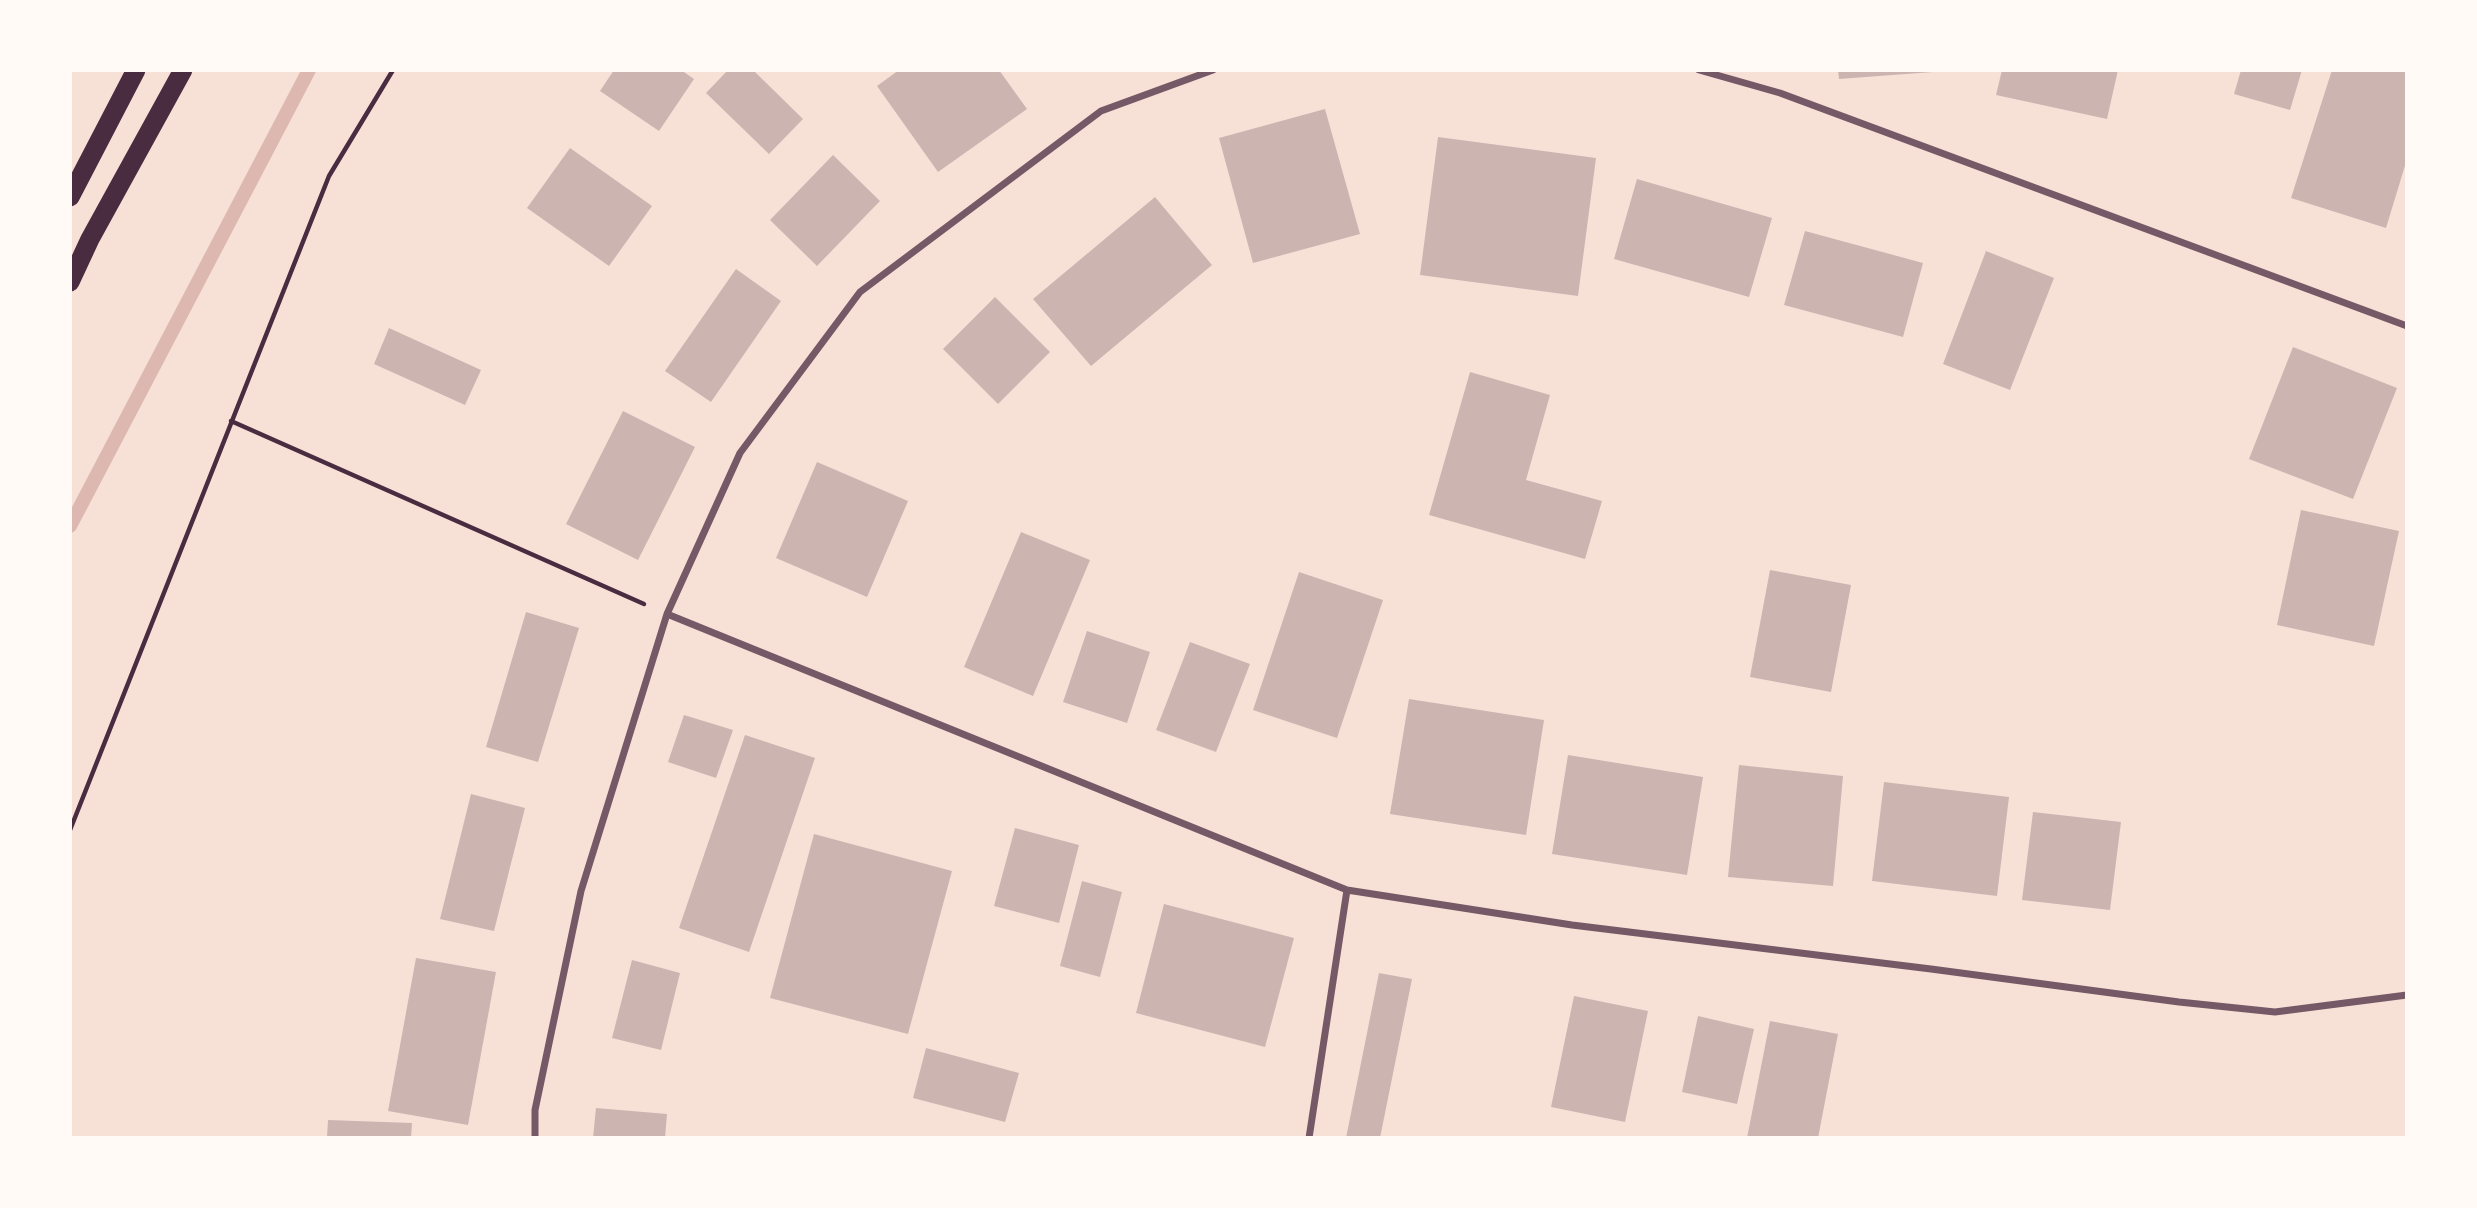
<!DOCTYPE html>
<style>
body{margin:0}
#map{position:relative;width:2477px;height:1208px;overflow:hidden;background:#f7e1d7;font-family:"Exo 2",sans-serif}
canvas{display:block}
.frame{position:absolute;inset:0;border:72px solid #fffaf5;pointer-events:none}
</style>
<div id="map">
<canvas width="2477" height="1208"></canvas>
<div class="frame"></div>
</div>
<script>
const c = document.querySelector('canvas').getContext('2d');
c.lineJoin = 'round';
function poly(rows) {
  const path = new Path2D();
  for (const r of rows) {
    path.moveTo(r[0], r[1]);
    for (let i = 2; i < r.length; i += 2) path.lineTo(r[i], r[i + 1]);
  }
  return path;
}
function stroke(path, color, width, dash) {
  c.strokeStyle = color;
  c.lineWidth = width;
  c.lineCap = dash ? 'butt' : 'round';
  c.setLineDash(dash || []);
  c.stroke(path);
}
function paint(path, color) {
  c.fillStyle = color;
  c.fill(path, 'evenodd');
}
const stream = poly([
 [70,526,309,70]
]);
const building = poly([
 [614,70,681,70,694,79,659,131,600,91],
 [728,70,753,70,803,119,769,154,706,93],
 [899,70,999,70,1027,109,938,172,877,86],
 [1838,70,1933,70,1933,72,1839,79],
 [2002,70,2118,70,2107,119,1996,95],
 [2241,70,2302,70,2290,110,2234,94],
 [2332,70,2407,70,2407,159,2386,228,2291,198],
 [1325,109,1360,234,1253,263,1219,138],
 [1438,137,1596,158,1578,296,1420,275],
 [570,148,652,206,609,266,527,208],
 [833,155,880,201,817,266,770,220],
 [1637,179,1772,218,1749,297,1614,259],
 [1155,197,1212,265,1091,366,1033,299],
 [1805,231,1923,263,1903,337,1784,305],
 [1986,251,2054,278,2010,390,1943,364],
 [736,269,781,301,711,402,665,371],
 [995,297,1050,352,998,404,943,349],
 [389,328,481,370,465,405,374,364],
 [2293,347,2397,388,2353,499,2249,459],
 [1470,372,1550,395,1526,480,1602,501,1585,559,1429,515],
 [623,411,695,447,638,560,566,524],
 [817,462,908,501,867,597,776,558],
 [2301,510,2399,531,2374,646,2277,625],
 [1021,532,1090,560,1033,696,964,667],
 [1770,570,1851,585,1831,692,1750,677],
 [1299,572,1383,600,1337,738,1253,710],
 [526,612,579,628,538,762,486,747],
 [1087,631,1150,652,1127,723,1063,702],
 [1190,642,1250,664,1216,752,1156,730],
 [1409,699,1544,720,1526,835,1390,814],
 [684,715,733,730,716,778,668,762],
 [745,735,815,758,749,952,679,928],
 [1568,755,1703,777,1687,875,1552,854],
 [1739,765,1843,776,1833,886,1728,877],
 [1884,782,2009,797,1997,896,1872,881],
 [471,794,525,808,494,931,440,919],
 [2033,812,2121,822,2110,910,2022,900],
 [1015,828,1079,845,1059,923,994,906],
 [814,834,952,871,908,1034,770,998],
 [1082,881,1122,892,1100,977,1060,966],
 [1164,904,1294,938,1265,1047,1136,1013],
 [416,958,496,972,468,1125,388,1111],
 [632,960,680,973,661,1050,612,1038],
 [1379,973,1412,979,1380,1138,1346,1138],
 [1574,996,1648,1011,1625,1122,1551,1107],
 [1698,1016,1754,1029,1737,1104,1682,1092],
 [1770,1021,1838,1034,1818,1138,1747,1138],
 [926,1048,1019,1073,1005,1122,913,1098],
 [596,1108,667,1114,665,1138,593,1138],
 [328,1120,412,1123,411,1138,327,1138]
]);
const path = poly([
 [231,421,644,604],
 [70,830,329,176,393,70]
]);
const minor = poly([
 [1699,70,1780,93,2407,326],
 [667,614,1347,890,1572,925,1931,969,2179,1002,2275,1012,2407,995],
 [535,1138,535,1110,581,891,667,614,740,453,860,292,1101,111,1213,70],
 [1309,1138,1347,890]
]);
const trunk = poly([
 [70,197,136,70],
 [70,282,90,239,183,70]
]);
stroke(stream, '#dcb8b0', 14);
paint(building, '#ccb4b1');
stroke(path, '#4a2c40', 4.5);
stroke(minor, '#755966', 7);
stroke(trunk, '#4a2c40', 19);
</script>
